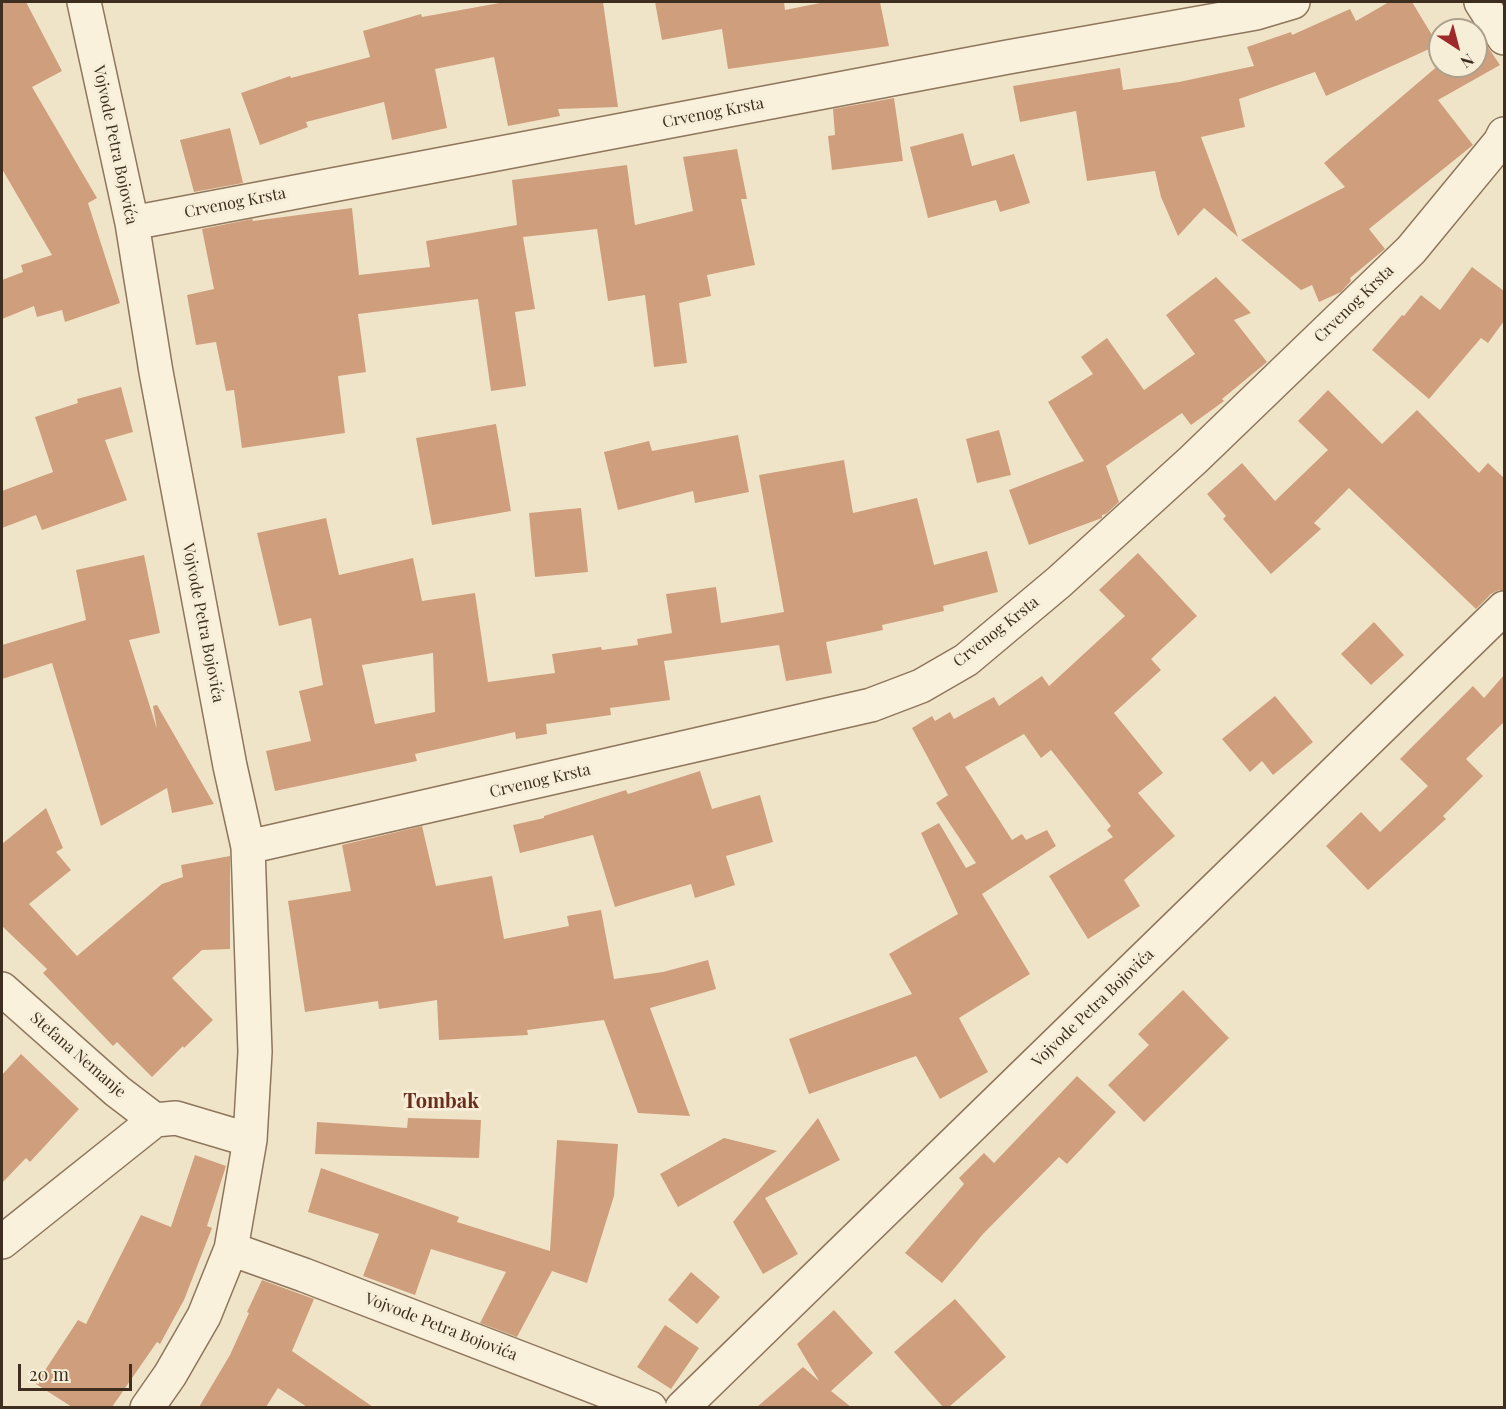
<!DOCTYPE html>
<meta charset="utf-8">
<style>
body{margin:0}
#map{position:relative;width:1506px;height:1409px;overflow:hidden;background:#f0e4c8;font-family:"Playfair Display",serif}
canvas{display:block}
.frame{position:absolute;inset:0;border:3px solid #3d2e20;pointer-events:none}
.north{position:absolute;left:1428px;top:18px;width:60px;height:60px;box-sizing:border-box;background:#f7eed8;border:2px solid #ada18e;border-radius:50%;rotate:144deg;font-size:16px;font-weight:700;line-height:24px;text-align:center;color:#3d2e20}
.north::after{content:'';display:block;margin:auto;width:21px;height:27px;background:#9e2a2b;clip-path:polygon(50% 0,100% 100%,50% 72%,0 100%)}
.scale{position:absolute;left:18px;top:1364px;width:114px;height:27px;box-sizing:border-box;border:3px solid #3d2e20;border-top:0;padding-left:8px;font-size:18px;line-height:21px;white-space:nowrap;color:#3d2e20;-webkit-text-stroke:4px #f7eed8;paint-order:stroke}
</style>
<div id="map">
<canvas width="1506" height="1409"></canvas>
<div class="frame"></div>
<div class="north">N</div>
<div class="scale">20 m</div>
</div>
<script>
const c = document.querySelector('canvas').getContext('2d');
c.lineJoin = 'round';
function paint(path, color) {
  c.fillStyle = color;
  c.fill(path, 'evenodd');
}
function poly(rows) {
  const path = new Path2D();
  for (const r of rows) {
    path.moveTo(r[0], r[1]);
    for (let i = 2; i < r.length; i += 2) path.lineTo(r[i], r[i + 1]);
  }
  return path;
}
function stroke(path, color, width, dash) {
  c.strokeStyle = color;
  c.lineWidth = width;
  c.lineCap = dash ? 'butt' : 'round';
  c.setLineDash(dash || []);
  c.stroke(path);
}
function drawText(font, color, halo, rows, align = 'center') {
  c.font = font + ' "Playfair Display",serif';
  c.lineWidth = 6;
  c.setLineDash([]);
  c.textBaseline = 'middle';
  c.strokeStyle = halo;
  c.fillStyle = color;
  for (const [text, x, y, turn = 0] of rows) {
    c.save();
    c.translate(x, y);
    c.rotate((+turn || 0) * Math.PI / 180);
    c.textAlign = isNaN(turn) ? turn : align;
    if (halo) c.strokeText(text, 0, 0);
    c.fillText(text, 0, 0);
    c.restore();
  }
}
const building = poly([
 [2,2,26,2,62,71,32,87,97,198,88,203,120,303,65,322,62,310,37,317,34,306,2,319,2,280,23,272,21,265,52,255,2,169],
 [505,2,603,2,618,107,558,109,560,116,508,126,494,57,435,69,447,128,392,140,384,102,306,122,308,127,260,145,241,93,290,76,291,78,370,57,363,31,421,14,422,17],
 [655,2,784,2,785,10,825,2,880,2,889,46,728,69,722,29,662,40],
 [1389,2,1412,2,1438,45,1326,96,1315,72,1239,99,1245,127,1201,137,1238,237,1204,208,1178,236,1161,197,1155,171,1087,181,1076,111,1020,122,1013,86,1120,68,1123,90,1179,82,1254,66,1247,47,1291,32,1292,35,1350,9,1356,21],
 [1483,40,1500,65,1438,100,1473,145,1369,229,1385,249,1350,278,1351,281,1341,292,1319,302,1312,285,1301,290,1241,240,1345,187,1324,163,1440,64,1440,66,1476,66,1476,44],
 [894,98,903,161,832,170,828,136,835,135,833,109],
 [230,128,243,183,194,192,180,140],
 [963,133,972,166,1014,154,1030,203,1000,212,996,200,928,218,910,147],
 [737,149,747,199,741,199,755,265,707,275,711,296,679,303,687,363,654,367,645,295,608,301,597,229,523,237,535,309,515,312,526,386,491,391,478,299,358,314,366,372,338,376,345,433,242,448,234,390,226,391,216,342,196,345,187,295,214,289,202,229,252,219,253,221,352,208,359,275,430,267,426,241,517,225,512,180,627,165,635,225,693,211,683,157],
 [1472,267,1504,291,1504,321,1488,343,1481,338,1429,399,1372,350,1402,315,1404,316,1421,295,1440,310],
 [1216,277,1251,313,1234,320,1267,362,1222,399,1224,401,1191,425,1182,413,1106,466,1119,502,1106,514,1102,515,1102,518,1029,545,1009,490,1084,461,1048,402,1093,374,1081,357,1107,338,1144,390,1195,354,1166,315],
 [121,387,133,432,105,440,127,500,42,530,36,515,2,528,2,491,53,472,35,417,78,403,77,399],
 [1328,390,1382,444,1417,410,1479,473,1488,463,1504,478,1504,590,1499,590,1491,594,1476,609,1349,488,1314,523,1321,529,1271,574,1223,519,1226,516,1207,494,1242,463,1275,501,1328,450,1298,421],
 [496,424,511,511,432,525,416,438],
 [999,430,1011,475,977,483,966,439],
 [738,435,749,492,695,503,693,491,618,510,604,452,649,441,652,451],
 [844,460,853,513,917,498,934,565,987,551,998,592,943,606,944,611,882,625,883,630,826,642,832,673,786,681,779,645,664,661,670,700,610,708,611,715,546,724,547,734,516,739,515,732,415,754,417,761,275,791,266,751,311,741,299,691,323,685,311,618,279,626,257,533,326,518,339,575,413,558,422,601,475,593,488,682,555,673,552,654,601,647,602,650,638,645,637,639,672,633,666,594,716,587,721,623,784,612,759,475],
 [433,653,435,712,375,724,362,665],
 [581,508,588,572,535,577,529,513],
 [1138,553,1197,616,1151,659,1161,670,1114,713,1163,773,1138,793,1175,836,1124,880,1140,906,1088,939,1049,876,1113,837,1107,830,1111,826,1051,750,1041,758,1024,734,965,767,1012,840,1022,834,1026,840,1047,830,1056,846,982,894,1030,974,959,1018,988,1072,940,1099,916,1056,809,1094,789,1039,912,994,889,954,958,914,921,833,939,823,966,868,976,863,936,803,948,795,912,728,932,716,935,721,950,712,954,719,994,697,999,706,1042,676,1049,686,1125,616,1099,590],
 [144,555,160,633,129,640,157,729,153,706,157,705,214,804,172,813,167,788,101,826,52,663,2,679,2,645,86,620,76,570],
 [1374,622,1404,655,1371,685,1341,654],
 [1504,675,1504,722,1466,759,1483,776,1443,816,1446,819,1368,890,1326,846,1361,812,1380,832,1428,786,1400,759,1473,686,1484,698],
 [1275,696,1313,742,1273,775,1262,761,1250,772,1222,739],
 [700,771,712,809,760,795,773,842,726,856,735,885,695,898,691,884,615,907,593,835,520,853,513,825,544,818,544,816,626,790,628,794],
 [46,808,63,848,56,852,71,870,29,904,77,956,162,884,183,877,181,865,230,856,230,949,202,950,172,978,213,1020,184,1048,183,1046,152,1077,117,1042,113,1046,43,973,47,969,2,926,2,844],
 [422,826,436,886,492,876,504,939,569,926,567,916,601,910,614,979,663,972,708,960,716,989,650,1008,690,1116,638,1113,604,1020,527,1030,528,1035,439,1040,437,1000,379,1009,378,1001,305,1012,288,901,351,891,342,845],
 [1183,990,1229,1038,1144,1122,1108,1085,1149,1045,1138,1034],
 [21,1054,79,1109,30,1162,26,1158,2,1183,2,1075],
 [1077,1076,1116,1112,1067,1164,1059,1157,983,1234,942,1283,905,1253,964,1184,959,1178,984,1153,994,1163],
 [408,1118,481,1120,479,1158,315,1154,317,1122,407,1128],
 [818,1118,840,1160,765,1198,798,1254,763,1274,733,1222],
 [724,1138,777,1151,678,1207,660,1174],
 [557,1140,618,1144,614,1196,587,1283,552,1271,517,1337,480,1323,506,1272,431,1249,415,1295,363,1276,379,1234,308,1212,321,1168,459,1217,457,1222,550,1251],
 [195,1155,226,1166,207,1226,212,1228,184,1300,160,1344,157,1342,112,1407,72,1407,36,1384,78,1320,86,1324,141,1215,171,1227],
 [691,1272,720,1297,697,1324,668,1300],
 [262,1280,314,1299,292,1351,373,1407,307,1407,278,1388,266,1407,199,1407,230,1355,249,1313,247,1312],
 [955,1299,1006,1357,949,1407,943,1407,894,1352],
 [834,1310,873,1353,831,1391,851,1407,757,1407,803,1367,819,1381,797,1344],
 [665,1325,699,1348,671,1389,637,1367]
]);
const minor = poly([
 [84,2,132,223,156,372,230,766,248,847,255,1052,250,1140,231,1249,204,1316,170,1375,147,1408],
 [1481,2,1504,38],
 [132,223,1008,57,1256,13,1293,2],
 [248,847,871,705,921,686,966,660,1059,582,1193,460,1411,250,1500,142,1504,134],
 [2,989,117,1091,155,1120,176,1118,250,1140],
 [2,1242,155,1120],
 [231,1249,304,1275,650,1408],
 [682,1408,1504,608]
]);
const streetNames = [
 ["Crvenog Krsta",713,113,-11],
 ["Vojvode Petra Bojovića",115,145,78],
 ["Crvenog Krsta",235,203,-11],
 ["Crvenog Krsta",1354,304,-44],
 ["Vojvode Petra Bojovića",203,623,79],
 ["Crvenog Krsta",996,632,-38],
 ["Crvenog Krsta",540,781,-13],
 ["Vojvode Petra Bojovića",1093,1008,-44],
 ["Stefana Nemanje",78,1055,41],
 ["Vojvode Petra Bojovića",441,1327,21]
];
const quarterNames = [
 ["Tombak",441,1102]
];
paint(building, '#cf9f7d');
stroke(minor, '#8d765c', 36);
stroke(minor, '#faf1dc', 33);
drawText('16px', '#3d2e20', '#f7eed8', streetNames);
drawText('bold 20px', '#6b2e1e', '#f7eed8', quarterNames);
</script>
